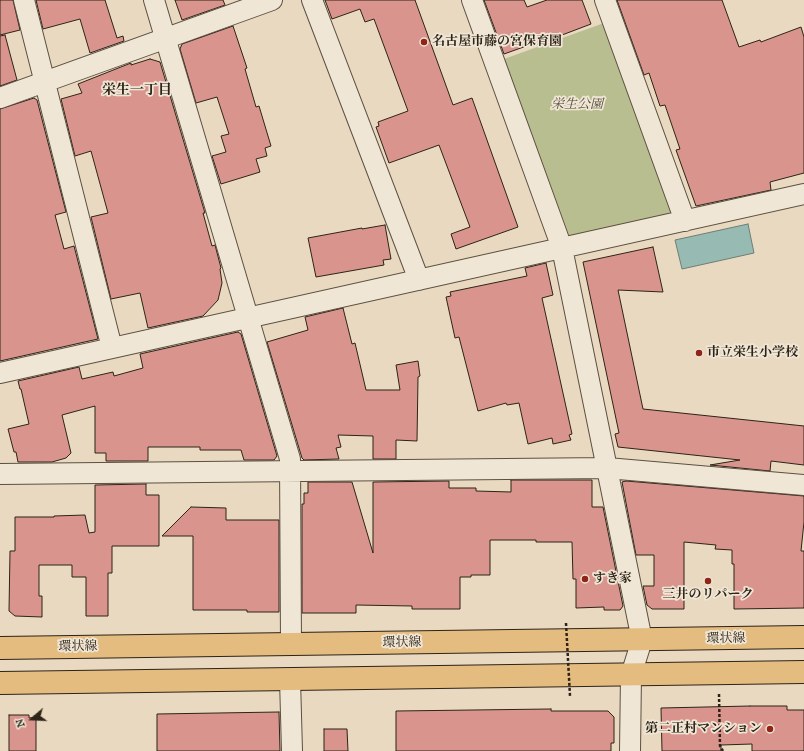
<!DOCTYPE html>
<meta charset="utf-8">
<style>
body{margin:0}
#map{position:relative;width:804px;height:751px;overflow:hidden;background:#e8d9c0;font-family:"IM FELL French Canon",serif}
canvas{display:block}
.north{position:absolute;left:12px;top:699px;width:40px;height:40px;-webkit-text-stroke:3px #f0e6d6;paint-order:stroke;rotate:251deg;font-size:11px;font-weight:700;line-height:16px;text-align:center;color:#2d2317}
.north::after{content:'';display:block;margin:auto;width:14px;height:18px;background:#2d2317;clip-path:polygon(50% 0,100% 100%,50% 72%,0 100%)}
</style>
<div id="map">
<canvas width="804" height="751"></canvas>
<div class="north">N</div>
</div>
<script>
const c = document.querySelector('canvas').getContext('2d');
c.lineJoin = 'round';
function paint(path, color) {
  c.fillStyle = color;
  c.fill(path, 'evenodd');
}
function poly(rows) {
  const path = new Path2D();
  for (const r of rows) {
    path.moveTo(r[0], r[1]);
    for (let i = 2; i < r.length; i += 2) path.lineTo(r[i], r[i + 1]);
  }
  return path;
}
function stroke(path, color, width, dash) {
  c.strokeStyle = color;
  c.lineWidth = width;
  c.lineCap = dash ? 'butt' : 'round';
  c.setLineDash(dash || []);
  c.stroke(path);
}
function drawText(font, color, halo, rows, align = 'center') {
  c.font = font + ' "IM FELL French Canon","Noto Serif JP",serif';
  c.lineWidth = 3.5;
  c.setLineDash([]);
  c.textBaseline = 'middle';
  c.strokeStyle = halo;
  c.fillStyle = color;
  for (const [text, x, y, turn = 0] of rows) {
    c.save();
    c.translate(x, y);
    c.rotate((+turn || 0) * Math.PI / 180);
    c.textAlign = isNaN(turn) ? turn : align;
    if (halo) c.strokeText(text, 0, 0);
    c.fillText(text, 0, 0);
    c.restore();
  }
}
const green = poly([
 [604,23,672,211,669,218,574,238,569,235,504,59]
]);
const water = poly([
 [748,224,754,253,682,269,675,240,748,224]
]);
const building = poly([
 [0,0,13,0,20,30,0,35,0,0],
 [36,0,105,0,117,38,123,36,124,41,90,53,80,19,43,29,36,0],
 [175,0,223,0,225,5,182,20,175,0],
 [325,0,415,0,453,105,472,98,518,227,456,249,451,234,470,227,439,145,389,163,376,127,379,126,378,122,408,111,374,19,365,22,360,9,332,19,325,0],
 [484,0,524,0,527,7,547,0,582,0,591,24,533,46,532,44,504,54,484,0],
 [617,0,722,0,739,47,760,40,761,42,801,27,804,37,804,173,770,182,771,190,696,206,676,150,680,149,665,105,660,106,649,73,644,75,617,0],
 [233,26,247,68,245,69,256,107,259,106,271,146,265,148,267,156,256,159,260,172,221,184,212,156,226,152,221,136,229,134,217,97,196,103,180,49,182,44,233,26],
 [5,35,17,80,0,86,0,36,5,35],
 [150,59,160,62,205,213,203,213,212,246,215,245,221,268,220,269,222,283,218,300,203,316,148,328,140,293,111,299,91,217,108,213,91,151,75,156,61,99,82,93,78,84,131,63,131,65,150,59],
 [34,98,37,100,66,212,55,215,64,249,74,246,98,339,0,361,0,109,34,98],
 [385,225,391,259,383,260,384,265,316,277,308,238,362,228,362,229,385,225],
 [653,247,663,292,618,290,643,409,804,426,804,465,771,461,770,471,710,465,740,460,618,447,615,434,619,433,583,262,653,247],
 [546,263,553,295,542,298,572,434,569,435,571,440,553,444,552,438,528,444,519,403,507,405,506,403,478,411,459,337,455,338,446,297,451,296,450,292,527,276,525,268,546,263],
 [343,308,352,344,355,343,366,390,400,390,396,365,418,361,420,376,418,377,417,441,396,440,396,459,373,459,373,436,338,435,341,447,336,448,339,459,304,460,302,458,267,342,308,330,305,317,343,308],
 [238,332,241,334,277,456,274,460,244,460,241,450,200,450,200,447,148,447,148,461,106,461,106,453,95,453,95,406,62,415,71,453,66,458,52,462,18,462,16,452,14,452,8,429,29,424,21,389,20,389,18,381,79,367,82,379,113,372,114,376,143,368,140,354,238,332],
 [511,480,592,480,592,507,603,507,623,606,620,610,604,610,604,607,576,608,576,579,573,579,572,542,536,542,536,540,490,540,490,575,471,575,471,577,460,577,460,609,412,609,412,606,356,605,356,613,302,613,302,504,304,504,304,493,308,493,308,482,352,482,373,553,373,482,449,481,449,488,476,488,476,491,511,492,511,480],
 [626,481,804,496,804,522,801,551,804,551,804,608,734,609,734,564,732,564,732,550,715,549,716,545,684,542,684,609,652,609,647,605,643,586,654,586,654,555,636,555,622,482,626,481],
 [146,484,146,495,159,495,159,546,112,546,112,573,108,573,108,616,86,616,86,577,72,577,72,565,39,565,39,596,42,596,42,617,15,616,9,611,10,551,15,551,15,517,54,517,54,516,85,515,89,533,95,532,95,485,146,484],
 [191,507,226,508,226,520,279,520,279,612,247,612,247,610,193,610,193,536,162,536,191,507],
 [750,706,787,706,787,710,804,710,804,751,752,751,752,744,721,745,721,751,662,751,661,708,750,706],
 [551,709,551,711,608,711,614,717,614,743,611,743,611,751,396,751,396,711,551,709],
 [279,712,280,751,157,751,157,714,279,712],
 [9,715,29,715,29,718,36,717,36,751,9,751,9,715],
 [324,729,347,729,348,751,324,751,324,729]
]);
const path = poly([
 [719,694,720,746,723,751]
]);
const minor = poly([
 [24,0,112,348],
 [154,0,290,459,291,644],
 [312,0,419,280],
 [472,0,562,248,642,640,631,675,630,751],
 [605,0,685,221],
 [0,98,272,0],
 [0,373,804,194],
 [0,474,607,468,804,485],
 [290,679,292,751]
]);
const primary = poly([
 [0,648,804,637],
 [0,683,804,672]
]);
const pathBridge = poly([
 [566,623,570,696]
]);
const markers = [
 [424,42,4,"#8f2418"],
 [699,353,4,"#8f2418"],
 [585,579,4,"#8f2418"],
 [708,581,4,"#8f2418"],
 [770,729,4,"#8f2418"]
];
const poiNames = [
 ["名古屋市藤の宮保育園",432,42],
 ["市立栄生小学校",707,353],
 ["すき家",593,579],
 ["三井のリパーク",708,595,"center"],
 ["第二正村マンション",762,729,"right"]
];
const parkNames = [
 ["栄生公園",577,105]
];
const streetNames = [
 ["環状線",726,639,-1],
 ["環状線",402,643,-1],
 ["環状線",78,647,-1]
];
const neighbourhoodNames = [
 ["栄生一丁目",137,91]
];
paint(green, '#b9be90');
paint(water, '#97bab2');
stroke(water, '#6d7e74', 1);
paint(building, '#d9958d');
stroke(building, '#2d2317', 1);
stroke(minor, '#5c5041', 22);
stroke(primary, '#2d2317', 24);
stroke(path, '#2d2317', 2.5, [3, 2]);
stroke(minor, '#f0e6d6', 20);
stroke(primary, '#e4bc80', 22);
stroke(pathBridge, '#2d2317', 2.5, [3, 2]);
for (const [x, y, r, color] of markers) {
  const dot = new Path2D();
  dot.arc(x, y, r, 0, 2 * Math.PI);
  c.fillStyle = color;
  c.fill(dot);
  stroke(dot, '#f0e6d6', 1.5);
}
drawText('bold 13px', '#2d2317', '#f0e6d6', poiNames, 'left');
drawText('italic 13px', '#504a35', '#f0e6d6', parkNames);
drawText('13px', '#2d2317', '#f0e6d6', streetNames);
drawText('bold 14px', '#2d2317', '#f0e6d6', neighbourhoodNames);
</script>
